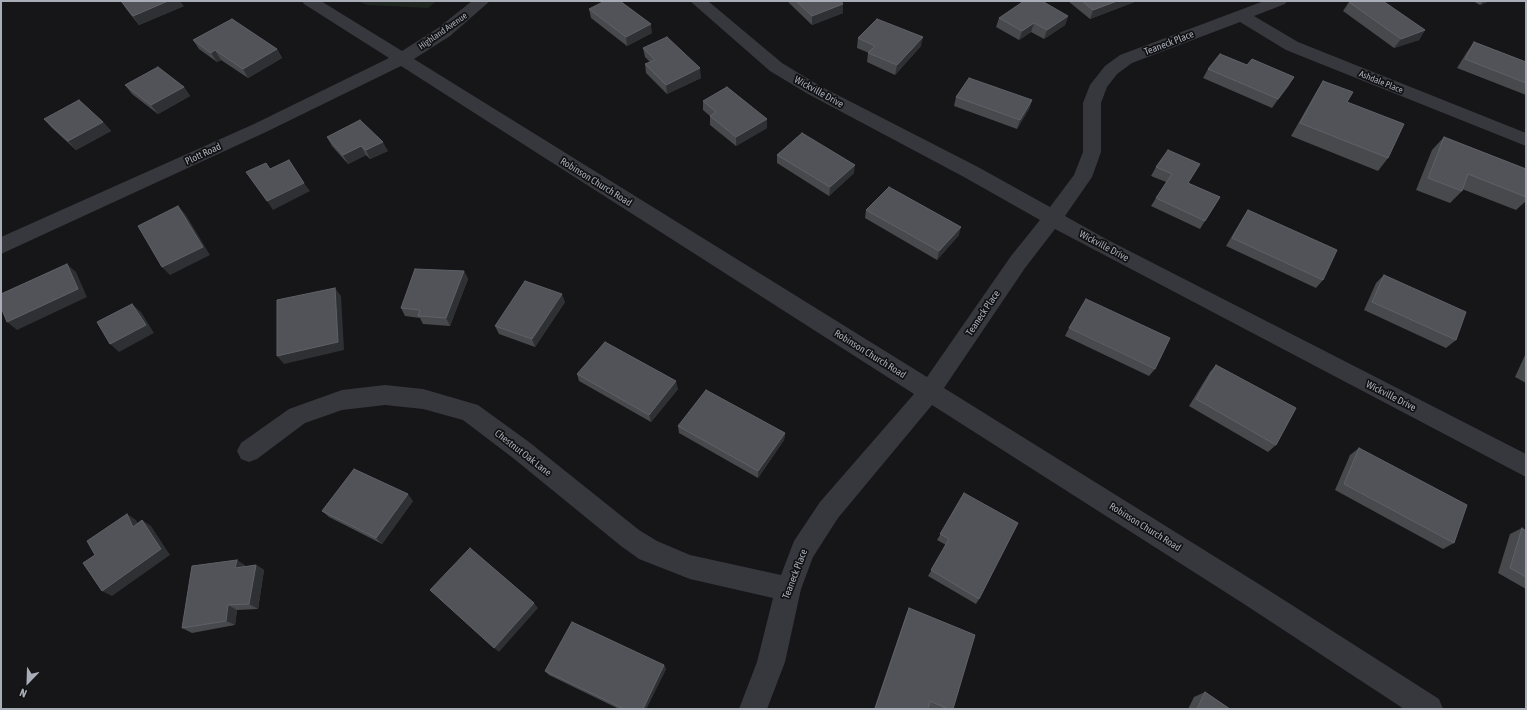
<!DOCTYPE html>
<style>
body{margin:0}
#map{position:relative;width:1527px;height:710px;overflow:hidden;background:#161618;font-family:"Asap Condensed",sans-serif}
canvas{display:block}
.frame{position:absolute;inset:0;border:2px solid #a8adb8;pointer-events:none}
.north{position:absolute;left:8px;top:662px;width:40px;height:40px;-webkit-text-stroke:3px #111113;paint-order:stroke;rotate:203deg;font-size:11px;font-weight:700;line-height:16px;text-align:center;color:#a8adb8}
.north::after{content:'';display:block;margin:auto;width:14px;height:18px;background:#a8adb8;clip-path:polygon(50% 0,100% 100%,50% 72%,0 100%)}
</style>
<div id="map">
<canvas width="1527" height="710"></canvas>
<div class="frame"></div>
<div class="north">N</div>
</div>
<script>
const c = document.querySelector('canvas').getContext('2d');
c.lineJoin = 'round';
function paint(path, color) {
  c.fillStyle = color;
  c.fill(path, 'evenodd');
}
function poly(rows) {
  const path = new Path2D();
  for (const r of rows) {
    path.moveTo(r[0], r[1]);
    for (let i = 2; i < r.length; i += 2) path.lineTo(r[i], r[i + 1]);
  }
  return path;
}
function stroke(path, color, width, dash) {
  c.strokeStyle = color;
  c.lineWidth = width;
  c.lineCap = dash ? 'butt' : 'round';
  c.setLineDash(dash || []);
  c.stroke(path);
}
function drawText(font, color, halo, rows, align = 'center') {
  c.font = font + ' "Asap Condensed",sans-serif';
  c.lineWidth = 3.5;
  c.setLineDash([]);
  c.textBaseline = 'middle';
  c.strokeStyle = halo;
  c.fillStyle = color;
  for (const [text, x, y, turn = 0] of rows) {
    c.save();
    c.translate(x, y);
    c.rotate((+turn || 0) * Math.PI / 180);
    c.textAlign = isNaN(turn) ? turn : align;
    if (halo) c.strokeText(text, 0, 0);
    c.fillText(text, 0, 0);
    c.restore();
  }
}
const green = poly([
 [357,1,437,1,428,8,368,5]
]);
const minor = poly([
 [302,1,321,1,402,51,438,28,472,1,490,1,450,36,414,59,927,377,1011,256,1040,220,964,177,808,94,770,71,690,1,708,1,782,63,820,86,978,167,1050,207,1074,175,1083,152,1083,103,1090,85,1105,66,1120,55,1264,1,1287,1,1285,4,1254,16,1298,42,1526,133,1526,146,1286,50,1240,22,1132,63,1117,74,1107,87,1101,103,1101,152,1092,177,1065,216,1106,239,1526,454,1526,477,1055,229,1025,268,944,388,1262,586,1439,699,1443,709,1404,709,1244,604,932,405,838,518,813,557,801,589,785,662,767,709,739,709,757,662,773,598,690,579,639,559,621,546,513,458,463,420,423,409,385,405,342,410,305,423,257,459,249,462,241,459,237,451,241,443,289,409,342,390,385,385,423,389,478,405,529,442,639,530,657,541,690,555,781,575,794,541,820,502,914,394,401,66,266,132,1,254,1,237,254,124,389,58,304,4,302,1]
]);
const wall = poly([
 [121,1,184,6,139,25,127,10],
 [787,1,841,1,843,13,812,25],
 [1068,1,1137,1,1090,19],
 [1473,1,1489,1,1480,5],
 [1349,2,1425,30,1419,40,1394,48,1343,11],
 [589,9,652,33,627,46,591,18],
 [1068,16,1065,25,1044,39,1031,32,1019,40,996,27,999,18],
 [858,38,921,46,895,75,867,62,868,53,869,53,857,48],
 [193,40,277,49,282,58,248,78,221,60,217,62,199,49],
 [1474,42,1526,62,1526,95,1457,68,1467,52],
 [643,48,701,78,667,94,646,73,645,64,650,62,645,57],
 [1247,65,1294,77,1272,108,1203,78,1208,69],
 [1323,81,1347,102,1388,158,1378,171,1291,136,1315,94],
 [125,85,184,87,190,96,158,114,132,94],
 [956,97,1032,100,1029,109,1017,129,954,106],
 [703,101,767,128,736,146,710,125,710,116,703,110],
 [44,119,103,122,111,131,76,150,52,128],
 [327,137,388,151,370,159,366,155,348,164,332,146],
 [1444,137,1526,169,1526,201,1516,210,1462,189,1462,191,1450,203,1416,190,1432,150],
 [777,155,854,173,829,196,777,163],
 [1200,164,1188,183,1220,197,1200,229,1151,206,1166,182,1151,176,1156,167],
 [866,210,959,235,937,260,865,218],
 [1248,210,1323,280,1316,288,1226,246,1242,219],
 [464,271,468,279,450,326,423,324,420,318,405,316,401,308],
 [1384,275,1456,340,1446,348,1364,310,1376,283],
 [565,302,535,347,499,334,495,326],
 [1069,328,1155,369,1149,376,1065,336],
 [1526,353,1526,383,1515,377],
 [1216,365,1276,445,1268,452,1189,406,1210,372],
 [577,374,678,389,651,422,579,381],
 [678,426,785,433,784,440,758,478,679,433],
 [1359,448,1454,543,1443,549,1335,490,1350,455],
 [964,493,979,599,976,604,928,576,946,545,937,540],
 [413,501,382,544,329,517,322,511],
 [1522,528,1526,531,1526,589,1498,573,1510,534],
 [245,565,245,567,256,565,264,570,258,609,237,610,235,625,192,633,182,628],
 [909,608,953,709,932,709,928,707,928,709,874,709,906,615],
 [664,665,666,669,646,709,619,709,549,675,545,671],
 [1205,692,1230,709,1188,709,1194,697]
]);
const shadedWall = poly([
 [168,1,180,1,184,6,139,25,133,16],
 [1117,1,1137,1,1090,19,1093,10],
 [1483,1,1489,1,1480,5],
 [843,4,843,13,812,25,812,16],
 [1068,16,1065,25,1044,39,1047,30],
 [1034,23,1031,32,1019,40,1022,31],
 [651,24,652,33,627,46,626,37],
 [1425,30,1419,40,1394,48,1401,39],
 [923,37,921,46,895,75,897,65],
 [277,49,282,58,248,78,243,69],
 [215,50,221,60,217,62,211,53],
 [700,68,701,78,667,94,666,85],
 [1294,77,1289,86,1272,108,1278,99],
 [184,87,190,96,158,114,151,105],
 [1032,100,1029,109,1017,129,1020,120],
 [767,119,767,128,736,146,736,137],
 [103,122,111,131,76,150,68,141],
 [383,142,388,151,370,159,366,150],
 [361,146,366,155,348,164,343,155],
 [855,165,854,173,829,196,830,187],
 [304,183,310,191,273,210,267,201],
 [178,206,186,215,210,255,170,275,162,267],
 [961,227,959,235,937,260,939,251],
 [67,264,76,272,87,297,17,330,7,322],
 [464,271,468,279,450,326,446,318],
 [335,288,341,296,344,350,284,364,277,356],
 [562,294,565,302,535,347,532,339],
 [132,304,141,312,154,333,119,352,110,344],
 [676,381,678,389,651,422,649,415],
 [785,433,784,440,758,478,758,471],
 [408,494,413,501,382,544,376,538],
 [127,514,136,520,143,532,133,527],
 [142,520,151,526,170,555,112,596,102,591],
 [237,560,245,565,244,574,235,568],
 [256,565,264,570,258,609,249,604],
 [534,603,538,608,499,652,494,648],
 [228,605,237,610,235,625,226,621],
 [664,665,666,669,646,709,643,709]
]);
const building = poly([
 [121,1,168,1,133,16,121,1],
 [605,1,620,1,651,24,626,37,589,9,605,1],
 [796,1,841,1,843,4,812,16,796,1],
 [1024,1,1042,1,1068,16,1047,30,1034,23,1022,31,999,18,1024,1],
 [1082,1,1117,1,1093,10,1082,1],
 [1350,1,1383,1,1425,30,1401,39,1349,2,1350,1],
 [232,19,277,49,243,69,215,50,211,53,193,40,232,19],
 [877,19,923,37,897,65,868,53,875,46,858,38,877,19],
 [667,37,700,68,666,85,645,64,655,60,643,48,667,37],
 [1474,42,1526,62,1526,83,1465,59,1474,42],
 [1220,54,1247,65,1252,59,1294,77,1278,99,1208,69,1220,54],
 [158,67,184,87,151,105,125,85,158,67],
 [969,78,1032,100,1020,120,956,97,969,78],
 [1323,81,1353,92,1347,102,1404,124,1388,158,1300,123,1323,81],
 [727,87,767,119,736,137,710,116,716,112,703,101,727,87],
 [79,100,103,122,68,141,44,119,79,100],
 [360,120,383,142,366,150,361,146,343,155,327,137,360,120],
 [802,133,855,165,830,187,777,155,802,133],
 [1444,137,1526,169,1526,197,1468,174,1462,191,1428,178,1444,137],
 [1168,150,1200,164,1188,183,1220,197,1205,221,1156,198,1172,174,1156,167,1168,150],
 [289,160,304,183,267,201,246,172,266,163,270,169,289,160],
 [889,187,961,227,939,251,866,210,889,187],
 [178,206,203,247,162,267,138,226,178,206],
 [1248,210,1337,250,1323,280,1232,238,1248,210],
 [67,264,78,289,7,322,1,307,1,294,67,264],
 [415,269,464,271,446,318,418,316,420,310,401,308,415,269],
 [1384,275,1466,312,1456,340,1372,302,1384,275],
 [525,281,562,294,532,339,495,326,525,281],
 [335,288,338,342,277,356,277,300,335,288],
 [1086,299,1170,338,1155,369,1069,328,1086,299],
 [132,304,146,325,110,344,97,322,132,304],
 [605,342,676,381,649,415,577,374,605,342],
 [1216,365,1296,408,1276,445,1196,399,1216,365],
 [706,390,785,433,758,471,678,426,706,390],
 [1359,448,1467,505,1454,543,1344,484,1359,448],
 [354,469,408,494,376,538,322,511,354,469],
 [964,493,1018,523,979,599,931,570,949,539,940,534,964,493],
 [127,514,133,527,142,520,161,549,102,591,83,563,95,555,87,541,127,514],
 [1522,528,1526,531,1526,577,1510,568,1522,528],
 [470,548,534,603,494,648,430,590,470,548],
 [237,560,235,568,256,565,249,604,228,605,226,621,182,628,192,566,237,560],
 [909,608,975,635,953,709,948,709,930,701,928,709,875,709,909,608],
 [572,622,664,665,643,709,624,709,545,671,572,622],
 [1205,692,1230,709,1197,709,1205,692]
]);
const farStreetnames = [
 ["Highland Avenue",443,31,-35],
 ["Ashdale Place",1381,82,22]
];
const streetNames = [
 ["Teaneck Place",1169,43,-21],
 ["Wickville Drive",819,92,29],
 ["Plott Road",203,154,-25],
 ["Robinson Church Road",596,182,32],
 ["Wickville Drive",1104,246,28],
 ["Teaneck Place",983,313,-56],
 ["Robinson Church Road",870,354,32],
 ["Wickville Drive",1391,396,27],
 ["Chestnut Oak Lane",523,453,38],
 ["Robinson Church Road",1145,527,32],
 ["Teaneck Place",795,574,-69]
];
paint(green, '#1e261f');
paint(minor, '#37383d');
paint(wall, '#47494d');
paint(shadedWall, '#2f3033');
paint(building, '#525359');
stroke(building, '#5f6168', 1);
drawText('9px', '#a8adb8', '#111113', farStreetnames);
drawText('10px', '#a8adb8', '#111113', streetNames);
</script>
